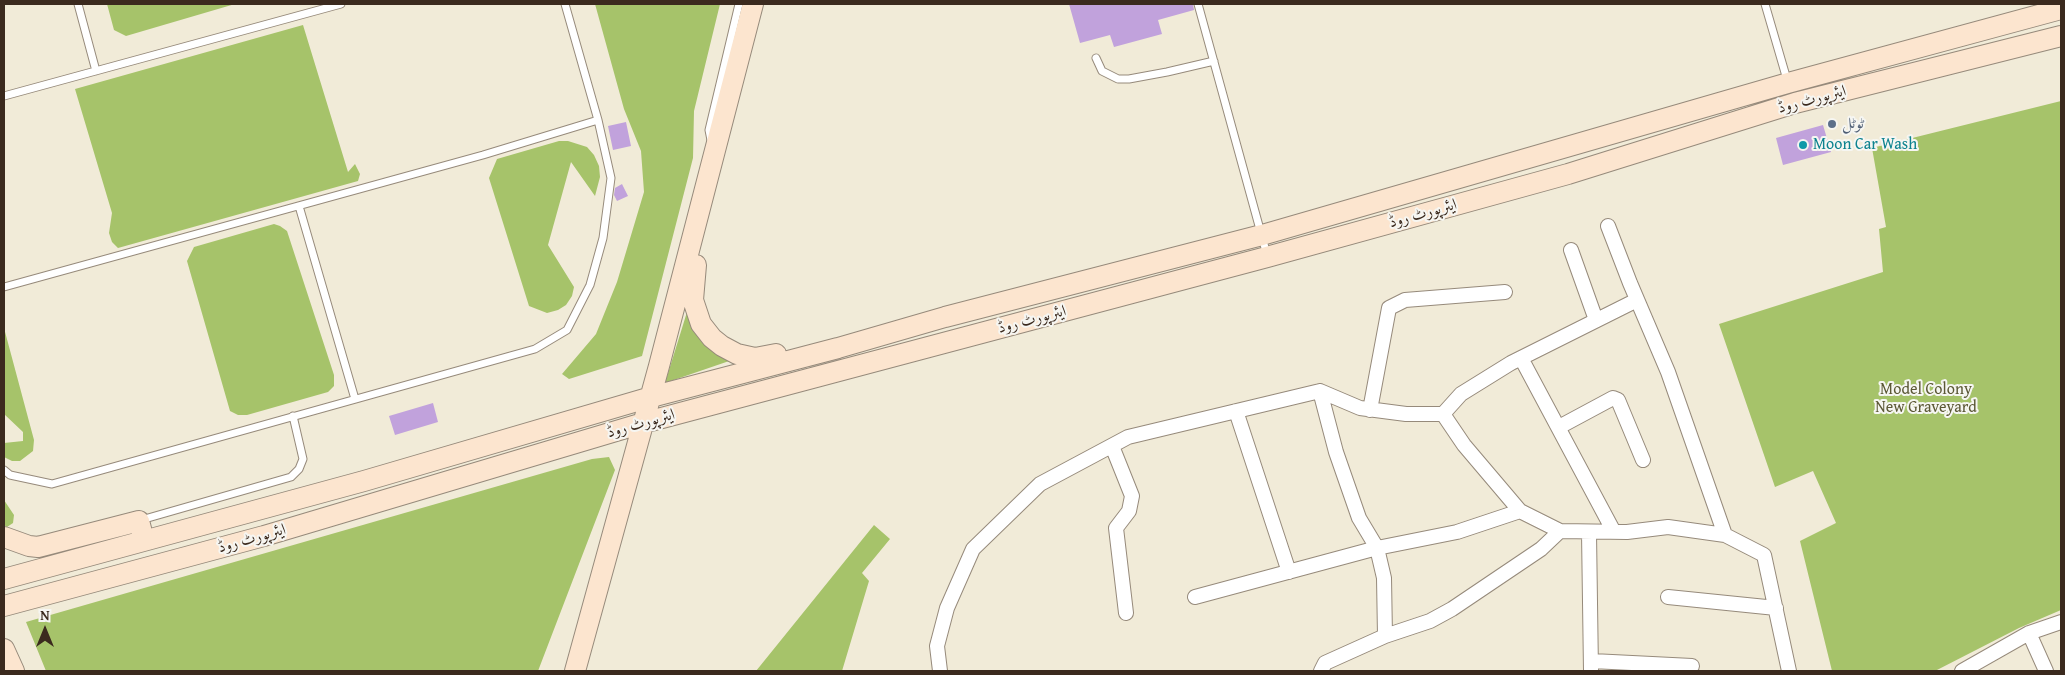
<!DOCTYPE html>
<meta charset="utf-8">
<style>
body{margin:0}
#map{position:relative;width:2065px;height:675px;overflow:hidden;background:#f1ebd8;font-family:"Gentium Book Plus",serif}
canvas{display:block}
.frame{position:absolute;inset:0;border:5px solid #3b2a1e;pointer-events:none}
.north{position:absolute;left:20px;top:605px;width:50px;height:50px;-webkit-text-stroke:4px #f6f6f2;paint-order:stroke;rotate:0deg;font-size:14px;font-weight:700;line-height:20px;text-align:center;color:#3b2a1e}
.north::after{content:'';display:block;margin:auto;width:18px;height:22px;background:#3b2a1e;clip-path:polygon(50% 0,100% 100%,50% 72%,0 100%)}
</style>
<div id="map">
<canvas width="2065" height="675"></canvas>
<div class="frame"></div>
<div class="north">N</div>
</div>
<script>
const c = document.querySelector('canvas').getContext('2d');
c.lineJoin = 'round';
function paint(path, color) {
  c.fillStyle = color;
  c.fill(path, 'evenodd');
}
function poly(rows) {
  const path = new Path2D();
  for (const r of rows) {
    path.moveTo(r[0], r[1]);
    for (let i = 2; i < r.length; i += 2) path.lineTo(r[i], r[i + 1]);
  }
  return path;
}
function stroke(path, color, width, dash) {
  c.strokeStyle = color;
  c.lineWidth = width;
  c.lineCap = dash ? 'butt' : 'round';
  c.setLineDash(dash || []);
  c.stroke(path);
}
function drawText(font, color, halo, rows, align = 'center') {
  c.font = font + ' "Gentium Book Plus",Amiri,serif';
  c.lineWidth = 4;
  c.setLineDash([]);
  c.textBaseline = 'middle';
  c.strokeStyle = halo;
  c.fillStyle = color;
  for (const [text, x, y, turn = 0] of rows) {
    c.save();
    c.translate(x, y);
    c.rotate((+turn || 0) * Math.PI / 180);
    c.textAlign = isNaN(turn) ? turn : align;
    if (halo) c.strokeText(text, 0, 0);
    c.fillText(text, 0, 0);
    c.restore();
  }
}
const green = poly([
 [107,4,235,4,126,36,114,30],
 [595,4,720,4,694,111,693,158,642,356,569,379,562,374,596,334,617,282,644,192,641,151,624,109],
 [303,25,348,172,355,164,360,174,358,181,118,248,112,242,109,233,112,213,75,89],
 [2061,101,2061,610,2019,628,1935,671,1832,671,1800,541,1836,523,1813,471,1775,487,1719,324,1883,272,1879,229,1886,227,1872,148],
 [559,141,568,141,587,147,594,155,599,166,600,177,595,196,571,162,548,245,574,287,572,296,566,305,558,310,547,313,529,306,489,178,497,159],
 [274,224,280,226,287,231,334,375,334,386,328,392,247,415,238,415,230,411,187,261,194,247],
 [687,312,735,359,665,383],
 [4,328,34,440,33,451,20,461,12,461,4,457,4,443,23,441,23,432,4,414],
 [609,457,615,470,538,671,46,671,26,622,592,459],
 [4,500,14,515,13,523,7,527,4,525],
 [874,525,890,539,862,573,869,581,842,671,756,671]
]);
const building = poly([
 [1069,4,1193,4,1194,10,1158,20,1162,34,1114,47,1110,35,1080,43],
 [626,122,631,146,613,150,608,126],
 [1823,125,1831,152,1783,165,1776,138],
 [622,184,628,196,617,201,614,195,615,188],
 [433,403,438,422,395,435,389,416]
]);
const service = poly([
 [78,4,96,71],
 [565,4,598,120],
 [1198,4,1267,255],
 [1765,4,1788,83],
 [1096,58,1102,71,1118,79,1129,79,1167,72,1214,61],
 [4,96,341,4],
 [711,140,709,130,739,4],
 [299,206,355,399],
 [4,287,483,155,598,120,611,178,603,238,590,285,567,330,535,349,52,484,10,475,4,470],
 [141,520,291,477,299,469,303,459,293,416]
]);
const minor = poly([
 [1608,226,1630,283,1668,372,1725,535,1764,555,1789,671],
 [1571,250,1596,320],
 [1637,300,1511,363,1461,394,1443,414,1464,445,1520,511,1560,531,1627,532,1668,527,1725,535],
 [1521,358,1614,532],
 [1370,410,1389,308,1405,300,1505,292],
 [1236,411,1289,572],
 [1443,414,1406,414,1360,408,1320,391,1336,452,1359,518,1377,548,1457,532,1520,511],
 [1559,427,1613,398,1618,400,1643,460],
 [1112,446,1132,496,1129,511,1116,528,1126,613],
 [1589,533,1591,671],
 [1195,597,1377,548,1384,578,1385,636,1430,621,1452,609,1541,549,1560,531],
 [1668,597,1776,608],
 [2029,633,2046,671],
 [1592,661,1692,666],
 [940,671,937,646,947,608,973,549,1040,484,1128,437,1320,391],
 [1321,671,1325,663,1385,636],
 [1962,671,2029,633,2061,622]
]);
const secondary = poly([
 [696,265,693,300,701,324,712,338,722,346,737,354,755,358,776,354],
 [4,537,29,546,38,547,139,521,144,540],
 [4,579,364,481,651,397,838,348,945,317,1262,235,1788,83,2061,9],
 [4,606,264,536,643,423,1267,257,1568,174,1795,103,2061,36],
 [4,649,14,671],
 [575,671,659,366,753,4]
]);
const markers = [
 [1832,124,5,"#5c6f8a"],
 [1803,145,5,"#0f9aa8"]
];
const streetNames = [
 ["ایئرپورٹ روڈ",1812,100,-15],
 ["ایئرپورٹ روڈ",1423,214,-16],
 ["ایئرپورٹ روڈ",1032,320,-15],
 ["ایئرپورٹ روڈ",641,424,-16],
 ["ایئرپورٹ روڈ",252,539,-16]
];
const serviceNames = [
 ["ٹوٹل",1842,124]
];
const cultureNames = [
 ["Moon Car Wash",1813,145]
];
const parkNames = [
 ["Model Colony",1926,390],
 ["New Graveyard",1926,408]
];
paint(green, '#a6c36a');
paint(building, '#c1a2dc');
stroke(service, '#968a7b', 9);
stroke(minor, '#968a7b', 16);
stroke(secondary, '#968a7b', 22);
stroke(service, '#fff', 7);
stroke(minor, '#fff', 14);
stroke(secondary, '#fce5cf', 20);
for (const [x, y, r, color] of markers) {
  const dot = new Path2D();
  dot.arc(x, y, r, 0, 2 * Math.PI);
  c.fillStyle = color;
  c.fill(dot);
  stroke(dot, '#f6f6f2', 2);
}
drawText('16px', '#3b2a1e', '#f6f6f2', streetNames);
drawText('16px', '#4e5e75', '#f6f6f2', serviceNames, 'left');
drawText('16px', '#0d838f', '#f6f6f2', cultureNames, 'left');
drawText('16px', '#5b5835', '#f6f6f2', parkNames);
</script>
